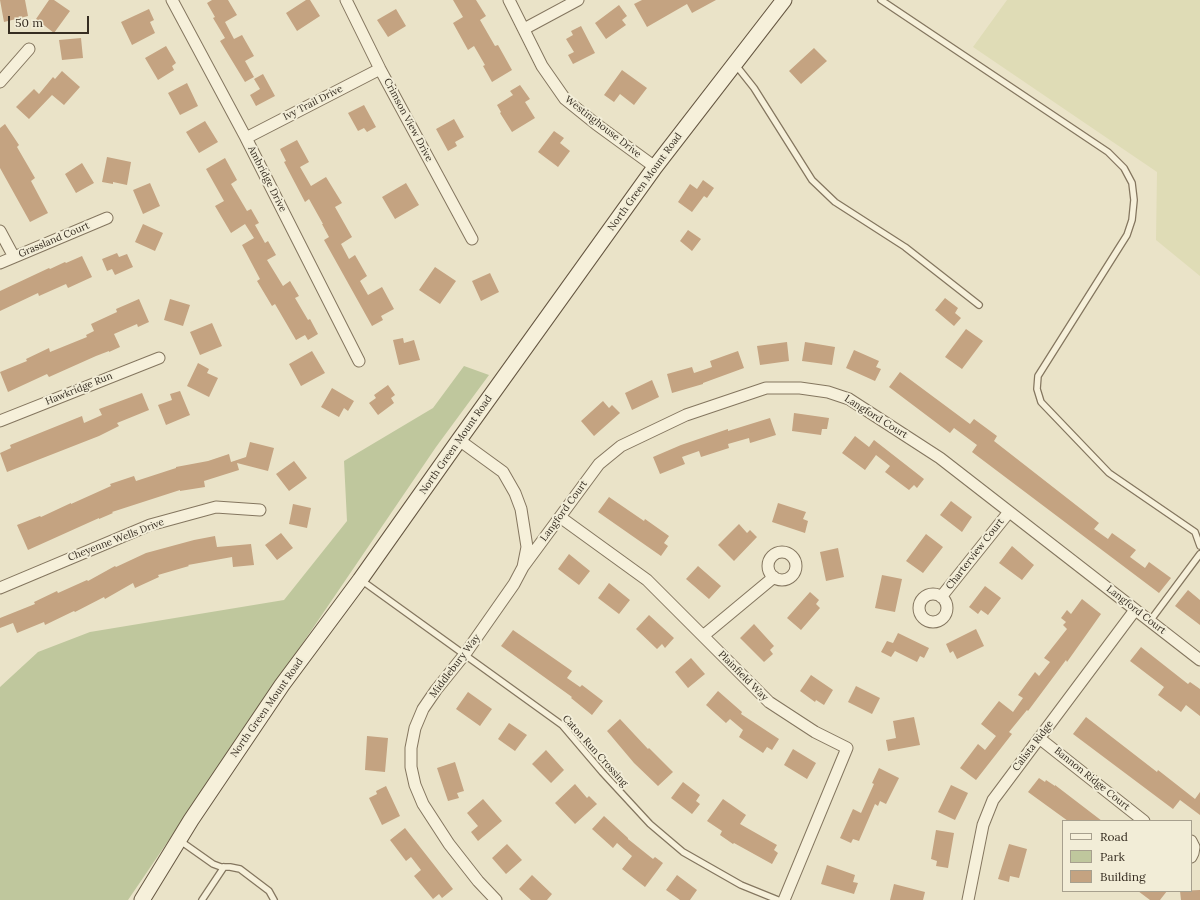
<!DOCTYPE html>
<style>
body{margin:0}
#map{position:relative;width:1200px;height:900px;overflow:hidden;background:#eae3c8;font-family:Lora,serif}
canvas{display:block}
.legend{position:absolute;left:1062px;top:820px;width:130px;height:72px;box-sizing:border-box;background:#f2edd7;border:1px solid #a7a08e;margin:0;padding:5px 7px;list-style:none;font-size:12px;color:#362d21}
.legend li{display:flex;align-items:center;gap:8px;height:20px}
.legend b{width:20px;border:1px solid #a7a08e}
.scale{position:absolute;left:8px;top:16px;width:81px;height:18px;box-sizing:border-box;border:2px solid #362d21;border-top:0;padding-left:5px;font-size:12px;line-height:14px;white-space:nowrap;color:#362d21;-webkit-text-stroke:3px #f2edd7;paint-order:stroke}
</style>
<div id="map">
<canvas width="1200" height="900"></canvas>
<ul class="legend">
<li><b style="height:5px;background:#f6f0da"></b>Road</li>
<li><b style="height:11px;background:#bfc79d"></b>Park</li>
<li><b style="height:11px;background:#c4a381"></b>Building</li>
</ul>
<div class="scale">50 m</div>
</div>
<script>
const c = document.querySelector('canvas').getContext('2d');
c.lineJoin = 'round';
function paint(path, color) {
  c.fillStyle = color;
  c.fill(path, 'evenodd');
}
function poly(rows) {
  const path = new Path2D();
  for (const r of rows) {
    if (r.length === 3) {
      path.moveTo(r[0] + r[2], r[1]);
      path.arc(r[0], r[1], r[2], 0, 2 * Math.PI);
      continue;
    }
    path.moveTo(r[0], r[1]);
    for (let i = 2; i < r.length; i += 2) path.lineTo(r[i], r[i + 1]);
  }
  return path;
}
function stroke(path, color, width, dash) {
  c.strokeStyle = color;
  c.lineWidth = width;
  c.lineCap = dash ? 'butt' : 'round';
  c.setLineDash(dash || []);
  c.stroke(path);
}
function drawText(font, color, halo, rows, align = 'center') {
  c.font = font + ' Lora,serif';
  c.lineWidth = 4;
  c.setLineDash([]);
  c.textBaseline = 'middle';
  c.strokeStyle = halo;
  c.fillStyle = color;
  for (const [text, x, y, turn = 0] of rows) {
    c.save();
    c.translate(x, y);
    c.rotate((+turn || 0) * Math.PI / 180);
    c.textAlign = isNaN(turn) ? turn : align;
    if (halo) c.strokeText(text, 0, 0);
    c.fillText(text, 0, 0);
    c.restore();
  }
}
const farmland = poly([
 [1007,0,1200,0,1200,276,1156,240,1157,172,973,47]
]);
const green = poly([
 [464,366,489,375,436,447,128,900,0,900,0,687,38,652,90,632,284,600,347,521,344,461,433,408]
]);
const building = poly([
 [0,0,25,0,28,16,4,22],
 [49,0,54,0,70,11,54,33,36,19],
 [212,0,228,0,237,15,225,22,234,39,242,35,254,56,245,61,254,77,245,82,220,41,225,38,213,18,215,17,207,3],
 [306,0,310,0,320,16,297,31,286,13],
 [453,0,476,0,486,16,480,20,495,46,498,45,512,70,492,82,483,66,485,65,474,46,468,50,453,23,463,17],
 [642,0,716,0,692,13,687,4,647,27,634,4],
 [619,5,627,16,622,20,626,25,606,39,595,23],
 [149,9,154,20,150,22,155,33,132,45,121,22],
 [396,9,406,26,388,37,377,20],
 [581,26,595,53,573,64,568,55,574,52,566,39,573,35,571,31],
 [81,38,83,58,62,60,59,40],
 [166,46,176,63,172,66,174,70,158,80,145,58],
 [814,48,827,61,801,84,789,71],
 [622,70,647,88,634,105,620,94,614,102,604,95],
 [62,71,80,87,64,105,52,95,29,119,16,107,34,89,39,94,53,77,55,79],
 [263,74,275,96,256,106,250,95,260,89,254,79],
 [187,83,198,106,180,115,168,93],
 [520,85,530,99,525,102,535,118,512,132,500,113,501,112,497,105,513,95,510,91],
 [364,105,376,127,367,132,364,128,358,131,348,113],
 [454,119,464,137,455,142,457,146,448,151,436,129],
 [205,121,218,142,199,153,186,132],
 [5,124,19,145,17,147,35,178,31,181,48,213,30,222,0,168,0,128],
 [554,131,564,138,560,143,570,151,558,167,538,152],
 [297,140,309,162,300,167,311,186,326,177,342,203,335,207,352,237,341,244,349,259,355,255,367,276,360,281,368,295,382,287,394,309,381,316,383,320,372,326,324,240,329,237,322,224,323,224,309,199,305,202,284,162,286,161,280,149],
 [107,157,131,162,127,185,113,182,113,184,102,182],
 [225,158,237,180,231,184,247,211,251,209,259,223,255,225,265,243,268,241,276,255,267,260,283,286,290,281,299,296,295,298,308,320,310,319,318,334,308,340,305,335,296,340,275,304,272,306,257,281,260,279,242,245,254,238,245,224,231,233,215,206,224,201,206,169],
 [82,163,94,183,76,193,65,174],
 [703,180,714,188,707,198,704,196,692,212,678,202,690,184,697,189],
 [150,183,160,206,143,214,133,190],
 [406,183,419,205,395,219,382,197],
 [143,224,163,233,155,251,135,242],
 [688,230,701,239,692,251,680,241],
 [117,253,119,257,127,254,133,267,115,275,112,269,107,271,102,259],
 [82,256,92,277,68,288,66,284,39,296,38,293,0,311,0,291,49,268,50,269,65,262,66,263],
 [435,267,456,281,440,304,419,290],
 [490,273,499,292,481,301,472,281],
 [945,298,958,308,955,313,961,318,954,326,935,310],
 [139,299,149,322,138,327,137,324,114,334,120,347,109,352,109,351,96,356,49,377,47,374,8,392,0,372,27,361,26,359,49,348,50,352,87,337,86,335,94,331,91,324,117,312,116,309],
 [170,299,190,305,183,326,164,320],
 [212,323,222,346,200,355,190,332],
 [966,329,983,341,962,369,945,357],
 [403,338,404,343,414,340,420,360,399,365,393,340],
 [787,342,789,361,760,365,757,346],
 [805,342,835,347,832,365,802,361],
 [854,350,879,361,876,367,881,369,875,381,846,368],
 [312,351,325,373,301,386,289,364],
 [738,351,744,368,703,383,703,384,672,393,667,374,692,367,694,373,712,367,710,361],
 [198,363,209,369,207,373,218,378,209,397,187,386],
 [900,372,970,424,974,419,997,436,994,441,1099,523,1094,529,1108,539,1112,533,1136,550,1130,557,1145,568,1149,562,1171,578,1159,593,972,452,977,445,954,428,950,433,889,387],
 [652,380,659,397,632,410,625,393],
 [388,385,395,395,391,398,394,403,378,415,369,403,376,398,374,395],
 [332,388,354,401,348,411,344,408,339,417,321,407],
 [180,391,190,415,166,425,158,405,172,400,170,394],
 [142,393,149,410,117,423,119,426,99,436,7,472,0,453,11,448,10,445,82,416,84,423,102,415,99,409],
 [603,401,609,408,612,405,620,413,594,436,581,421],
 [794,413,829,418,827,429,822,429,821,435,792,431],
 [770,418,776,435,750,443,749,438,728,444,729,448,701,457,699,451,682,457,685,464,660,474,653,457,681,445,728,429,728,431],
 [855,436,869,447,874,440,924,479,917,488,914,485,909,490,885,472,890,466,876,455,865,470,842,453],
 [250,442,274,448,268,471,237,463,239,470,204,481,205,487,180,491,180,490,112,512,113,513,99,519,99,518,28,550,17,525,40,516,41,517,71,503,71,504,111,486,110,484,134,476,136,481,176,468,176,467,208,461,229,454,231,462,246,457],
 [294,461,307,478,289,491,276,474],
 [609,497,644,521,645,519,669,536,664,543,668,546,661,556,598,512],
 [951,501,972,517,962,532,940,515],
 [778,503,806,512,803,519,808,521,805,533,772,522],
 [293,504,311,508,307,528,289,524],
 [739,524,747,533,750,530,757,537,734,561,718,545],
 [281,533,293,548,277,560,265,545],
 [926,534,943,547,923,573,906,561],
 [215,536,217,547,251,544,254,565,233,567,232,557,188,565,189,566,158,575,159,577,135,588,133,583,105,599,104,597,75,612,74,611,45,625,44,622,17,633,13,623,0,628,0,618,35,604,34,602,57,591,58,593,87,580,88,581,115,566,116,567,146,553,194,540],
 [1012,546,1034,565,1022,580,999,563],
 [838,548,844,577,826,581,820,552],
 [569,554,590,571,579,585,558,569],
 [698,566,721,586,709,599,686,579],
 [882,575,902,579,895,612,875,608],
 [609,583,630,600,619,614,598,598],
 [985,586,1001,598,988,615,981,610,978,614,969,607],
 [1188,590,1200,600,1200,625,1175,606],
 [810,592,819,600,816,604,820,608,801,630,787,618],
 [1082,599,1101,614,1067,662,1066,660,1028,711,1027,710,1009,732,1012,734,976,780,960,768,978,744,985,750,996,736,981,724,999,701,1013,712,1023,698,1018,695,1035,672,1039,676,1050,662,1044,658,1067,629,1063,625,1066,622,1061,618,1067,610,1071,614],
 [649,615,674,638,665,648,662,644,657,649,636,629],
 [754,624,774,646,770,650,773,654,764,662,740,638],
 [976,629,984,646,957,659,953,651,950,653,946,644],
 [513,630,572,671,567,678,580,687,582,685,603,701,592,715,571,698,572,697,501,646],
 [898,633,929,648,924,658,920,656,917,662,895,651,891,657,881,652,887,641,893,643],
 [1141,647,1188,684,1190,682,1200,689,1200,716,1186,705,1181,712,1158,695,1164,687,1130,661],
 [691,658,705,674,688,688,675,672],
 [811,675,833,690,824,705,816,700,815,702,800,691],
 [856,686,880,698,872,714,848,702],
 [718,691,742,712,741,714,779,739,772,750,767,747,763,753,739,737,743,730,730,719,726,723,706,705],
 [468,692,492,709,480,726,456,709],
 [914,717,920,745,888,751,886,740,896,738,893,721],
 [1086,717,1157,772,1158,770,1195,799,1200,792,1200,815,1180,800,1173,809,1073,734],
 [620,719,648,749,649,748,673,772,658,786,634,763,607,731],
 [509,723,527,735,515,751,498,739],
 [367,736,388,738,385,772,365,770],
 [793,749,816,763,807,779,784,765],
 [546,750,564,770,551,783,532,764],
 [455,762,464,791,457,793,459,798,448,801,437,768],
 [879,768,899,778,886,804,880,801,878,806,875,804,859,841,853,839,851,843,840,838,853,809,861,813,874,784,872,783],
 [1039,778,1045,782,1046,780,1055,786,1055,785,1102,821,1068,821,1028,792],
 [683,782,700,795,696,801,700,804,692,814,671,798],
 [575,784,587,798,589,796,597,804,575,824,555,803],
 [951,785,968,793,955,820,938,812],
 [386,786,400,816,382,825,369,798,377,794,376,791],
 [483,799,502,821,478,841,471,832,478,826,467,813],
 [723,799,746,815,740,824,777,845,774,850,778,853,772,864,734,843,733,844,720,835,722,831,707,821],
 [604,816,628,838,628,839,653,859,655,857,663,863,645,887,622,869,632,856,617,843,613,848,592,829],
 [405,828,453,889,442,898,439,894,433,899,414,876,421,870,411,857,406,861,390,840],
 [936,830,954,833,948,868,936,866,937,861,931,859],
 [507,844,522,860,506,874,492,858],
 [1009,844,1027,849,1019,878,1010,876,1009,882,998,879],
 [827,865,855,875,853,882,858,883,854,894,821,884],
 [532,875,552,894,547,900,531,900,519,889],
 [677,875,697,890,690,900,680,900,666,890],
 [894,884,925,892,923,900,890,900],
 [1200,890,1200,900,1181,900,1180,891],
 [1138,891,1167,891,1160,900,1150,900]
]);
const lane = poly([
 [881,0,1108,152,1124,168,1132,183,1134,200,1132,220,1127,235,1038,376,1037,389,1041,402,1109,473,1195,532,1200,546],
 [735,64,754,88,812,180,835,202,905,247,979,305],
 [361,580,562,725,602,772,650,824,683,852,741,885,778,900],
 [1150,621,1200,554],
 [179,840,213,864,221,867,230,867,240,869,269,891,274,900],
 [202,900,224,867]
]);
const street = poly([
 [172,0,246,138,359,361],
 [346,0,380,69,472,239],
 [509,0,542,66,565,99,596,124,655,167],
 [524,29,578,0],
 [0,82,29,49],
 [246,138,380,69],
 [0,231,14,257],
 [0,263,107,218],
 [0,421,159,358],
 [459,440,503,472,515,493,521,509,527,547,523,567,514,584,465,654,436,690,423,709,415,728,411,748,411,767,415,785,423,804,449,844,478,881,496,900],
 [560,517,647,580,769,702,815,732,847,748,784,900],
 [782,566,14],
 [523,567,599,464,621,446,686,415,766,388,800,388,828,392,849,399,940,458,1200,660],
 [0,588,150,525,216,507,260,510],
 [933,608,14],
 [941,597,1009,512],
 [703,636,774,577],
 [1039,738,1144,821],
 [1191,841,1194,847,1193,853,1191,857],
 [968,900,983,825,993,800,1135,610]
]);
const secondary = poly([
 [142,900,191,820,282,685,360,580,459,440,655,167,784,0]
]);
const streetNames = [
 ["Ivy Trail Drive",313,103,-27],
 ["Crimson View Drive",408,120,62],
 ["Westinghouse Drive",603,127,38],
 ["Ambridge Drive",267,179,63],
 ["North Green Mount Road",645,182,-54],
 ["Grassland Court",54,240,-23],
 ["Hawkridge Run",79,389,-22],
 ["Langford Court",876,417,32],
 ["North Green Mount Road",456,445,-55],
 ["Langford Court",564,511,-54],
 ["Cheyenne Wells Drive",116,540,-21],
 ["Charterview Court",975,554,-52],
 ["Langford Court",1136,610,38],
 ["Middlebury Way",455,666,-53],
 ["Plainfield Way",743,676,45],
 ["North Green Mount Road",267,708,-55],
 ["Calista Ridge",1033,746,-53],
 ["Caton Run Crossing",595,751,48],
 ["Bannon Ridge Court",1092,779,39]
];
paint(farmland, '#dfdcb6');
paint(green, '#bfc79d');
paint(building, '#c4a381');
stroke(lane, '#84765f', 8);
stroke(street, '#84765f', 13);
stroke(secondary, '#665742', 17);
stroke(lane, '#f6f0da', 5.5);
stroke(street, '#f6f0da', 11);
stroke(secondary, '#f6f0da', 15);
drawText('10px', '#362d21', '#f2edd7', streetNames);
</script>
